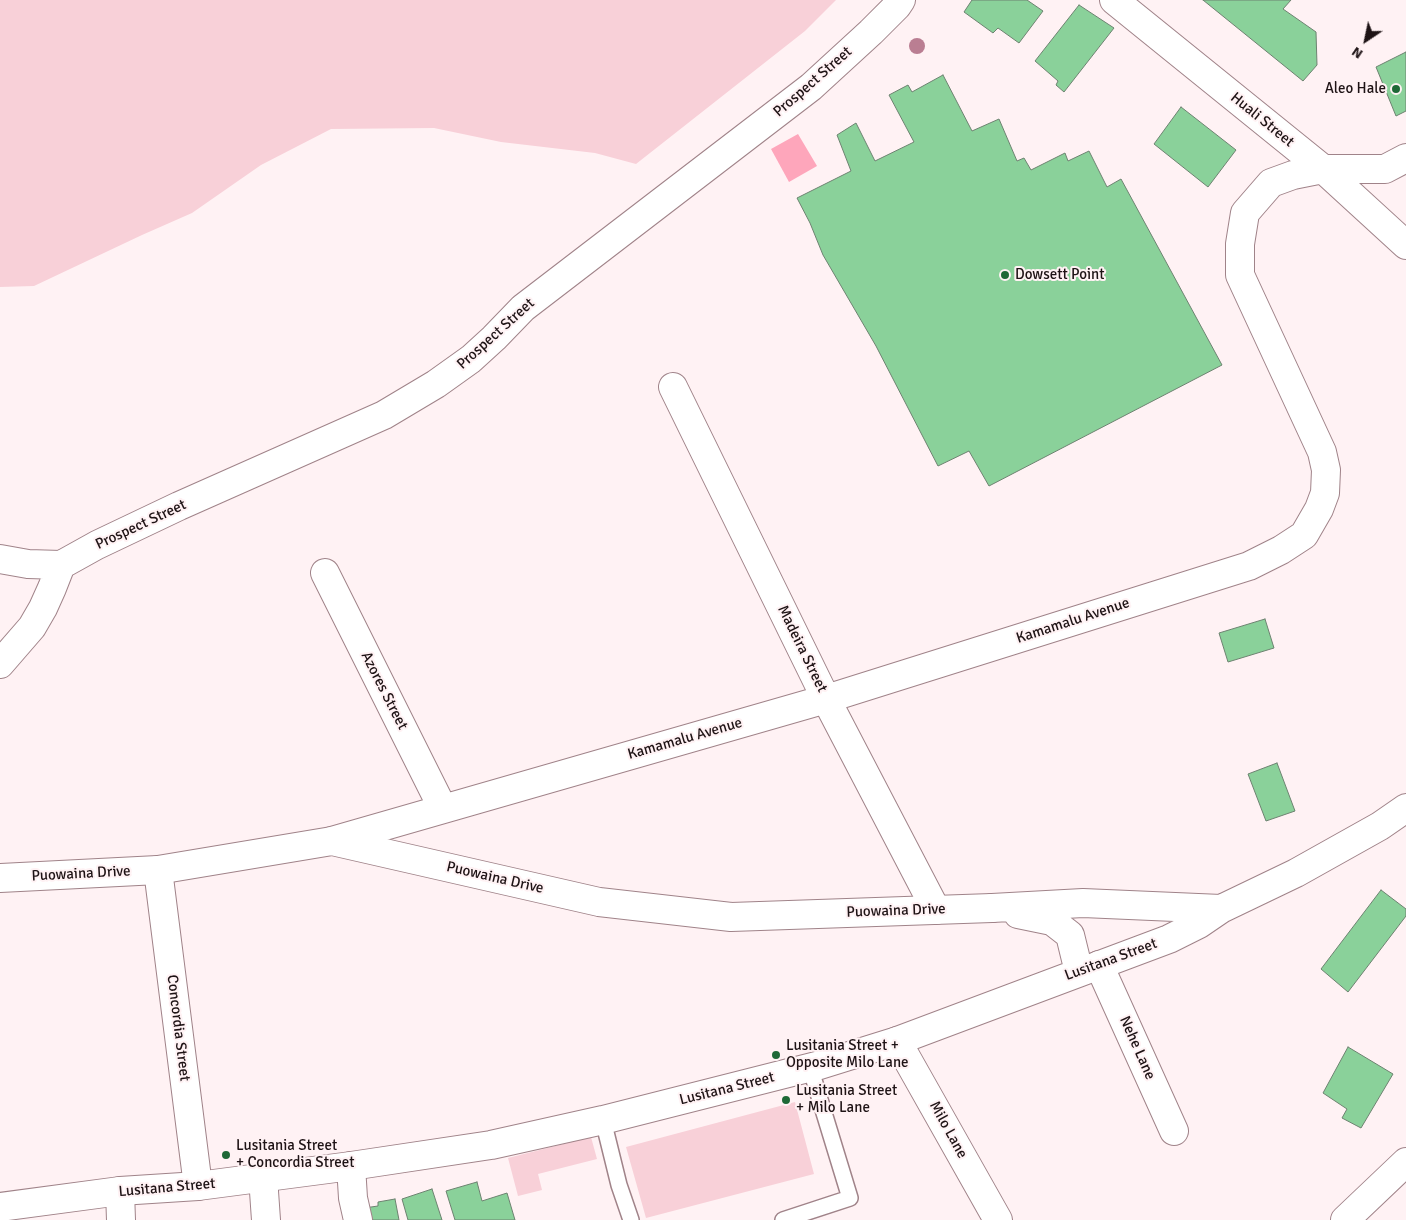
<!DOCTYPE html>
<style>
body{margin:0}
#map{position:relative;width:1406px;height:1220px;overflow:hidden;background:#fff2f4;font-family:Signika,sans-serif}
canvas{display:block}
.north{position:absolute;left:1341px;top:15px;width:50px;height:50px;-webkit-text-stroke:4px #fff2f4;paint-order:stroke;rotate:214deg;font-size:14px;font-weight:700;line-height:20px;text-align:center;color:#1e1315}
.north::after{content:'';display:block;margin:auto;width:18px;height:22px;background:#1e1315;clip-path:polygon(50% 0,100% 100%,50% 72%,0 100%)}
</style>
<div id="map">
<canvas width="1406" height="1220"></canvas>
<div class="north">N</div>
</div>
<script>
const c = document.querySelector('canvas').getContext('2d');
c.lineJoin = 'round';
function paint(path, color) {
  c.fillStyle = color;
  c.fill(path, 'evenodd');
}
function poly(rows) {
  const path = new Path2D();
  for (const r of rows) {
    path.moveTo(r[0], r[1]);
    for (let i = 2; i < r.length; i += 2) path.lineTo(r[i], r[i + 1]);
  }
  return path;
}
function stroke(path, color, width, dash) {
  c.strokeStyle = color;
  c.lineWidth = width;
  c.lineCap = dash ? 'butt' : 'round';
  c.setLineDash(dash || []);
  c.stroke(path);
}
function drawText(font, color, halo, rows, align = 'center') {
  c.font = font + ' Signika,sans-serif';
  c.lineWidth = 4;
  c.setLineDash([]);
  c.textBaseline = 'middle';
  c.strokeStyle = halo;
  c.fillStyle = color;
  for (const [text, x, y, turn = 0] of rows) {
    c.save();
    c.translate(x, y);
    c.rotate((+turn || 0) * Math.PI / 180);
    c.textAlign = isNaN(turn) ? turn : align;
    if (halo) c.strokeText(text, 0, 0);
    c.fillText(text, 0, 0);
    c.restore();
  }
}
const green = poly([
 [0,0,836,0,805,31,636,164,595,153,501,142,434,128,331,129,261,165,192,213,142,235,34,286,0,287],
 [795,1102,814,1174,646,1218,626,1147],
 [591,1137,597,1159,538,1174,542,1190,518,1196,508,1158]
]);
const water = poly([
 [798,134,817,166,789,182,771,149]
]);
const building = poly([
 [972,0,1027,0,1043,11,1019,43,998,28,993,33,964,12,972,0],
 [1203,0,1291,0,1283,9,1316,32,1317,65,1303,81,1203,0],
 [1079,5,1114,28,1064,92,1056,85,1058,81,1035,61,1079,5],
 [1406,52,1406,111,1396,116,1376,67,1406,52],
 [943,75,972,131,999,119,1017,161,1024,158,1031,170,1065,153,1068,161,1089,151,1107,187,1121,179,1222,365,989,486,969,451,938,466,876,346,823,255,810,223,797,198,851,171,837,135,856,123,875,161,914,142,889,95,908,85,912,92,943,75],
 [1181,107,1236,150,1208,187,1154,144,1181,107],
 [1265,619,1274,648,1228,662,1219,633,1265,619],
 [1277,763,1295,811,1266,821,1248,774,1277,763],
 [1381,890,1406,909,1406,916,1348,992,1321,969,1381,890],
 [1348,1047,1393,1074,1361,1128,1342,1118,1347,1109,1323,1093,1348,1047],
 [477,1182,482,1201,507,1193,515,1220,455,1220,446,1191,477,1182],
 [432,1189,442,1220,408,1220,402,1199,432,1189],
 [395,1199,399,1220,367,1220,364,1208,378,1206,378,1202,395,1199]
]);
const service = poly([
 [603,1120,619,1185,631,1220],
 [783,1220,850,1198,810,1067]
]);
const minor = poly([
 [1114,0,1323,169,1406,245],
 [673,387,826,699,936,910],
 [0,559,28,564,61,565,97,545,179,506,384,415,436,384,471,359,494,338,523,308,811,87,871,32,897,6,901,0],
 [325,573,443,809],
 [0,664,32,627,43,608,52,588,61,565],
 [332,841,826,699,1249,566,1281,550,1304,535,1319,509,1325,493,1326,470,1322,452,1240,275,1240,244,1245,213,1271,183,1293,175,1323,169,1385,169,1406,158],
 [158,870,198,1186],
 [1099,965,1174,1131],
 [897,1041,998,1220],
 [351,1166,353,1198,358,1220],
 [263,1177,266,1220],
 [120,1191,121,1220],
 [1345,1220,1406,1162]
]);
const tertiary = poly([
 [0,878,158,870,332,841,599,902,731,917,992,908]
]);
const secondary = poly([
 [992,908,1083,903,1221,909],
 [1018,914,1052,921,1070,935,1079,972],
 [0,1207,120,1191,198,1186,351,1166,491,1145,603,1120,820,1065,897,1041,1169,939,1199,924,1221,909,1296,873,1380,826,1406,808]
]);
const trees = [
 [917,46]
];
const markers = [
 [1396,89,5,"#1e6836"],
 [1005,275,5,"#1e6836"],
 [776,1055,5,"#1e6836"],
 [786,1100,5,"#1e6836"],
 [226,1155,5,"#1e6836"]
];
const streetNames = [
 ["Prospect Street",813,82,-41],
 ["Huali Street",1262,120,39],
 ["Prospect Street",496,334,-42],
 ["Prospect Street",141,525,-25],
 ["Kamamalu Avenue",1073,621,-18],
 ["Madeira Street",802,649,64],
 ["Azores Street",384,691,63],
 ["Kamamalu Avenue",685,739,-16],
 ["Puowaina Drive",81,874,-3],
 ["Puowaina Drive",495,878,13],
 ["Puowaina Drive",896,911,-2],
 ["Lusitana Street",1111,960,-20],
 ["Concordia Street",178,1028,83],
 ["Nehe Lane",1137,1048,66],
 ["Lusitana Street",727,1089,-14],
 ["Milo Lane",948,1130,61],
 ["Lusitana Street",167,1188,-5]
];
const poiNames = [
 ["Aleo Hale",1386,89,"right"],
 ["Dowsett Point",1015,275],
 ["Lusitania Street +",786,1046],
 ["Opposite Milo Lane",786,1063],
 ["Lusitania Street",796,1091],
 ["+ Milo Lane",796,1108],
 ["Lusitania Street",236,1146],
 ["+ Concordia Street",236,1163]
];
paint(green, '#f8d0d8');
paint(water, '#fea6bb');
paint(building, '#8ad19a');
stroke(building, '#6d8270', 1);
stroke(service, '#a08389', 18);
stroke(minor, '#a08389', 30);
stroke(tertiary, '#a08389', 30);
stroke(secondary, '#a08389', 30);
stroke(service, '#fff', 15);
stroke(minor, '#fff', 28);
stroke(tertiary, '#fff', 28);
stroke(secondary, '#fff', 28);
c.fillStyle = '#ba7e92';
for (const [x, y] of trees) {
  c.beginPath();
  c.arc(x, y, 8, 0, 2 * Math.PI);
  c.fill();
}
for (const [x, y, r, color] of markers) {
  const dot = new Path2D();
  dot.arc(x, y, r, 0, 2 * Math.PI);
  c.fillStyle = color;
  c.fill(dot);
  stroke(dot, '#fff2f4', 2);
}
drawText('15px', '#1e1315', '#fff2f4', streetNames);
drawText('15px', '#1e1315', '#fff2f4', poiNames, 'left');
</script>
